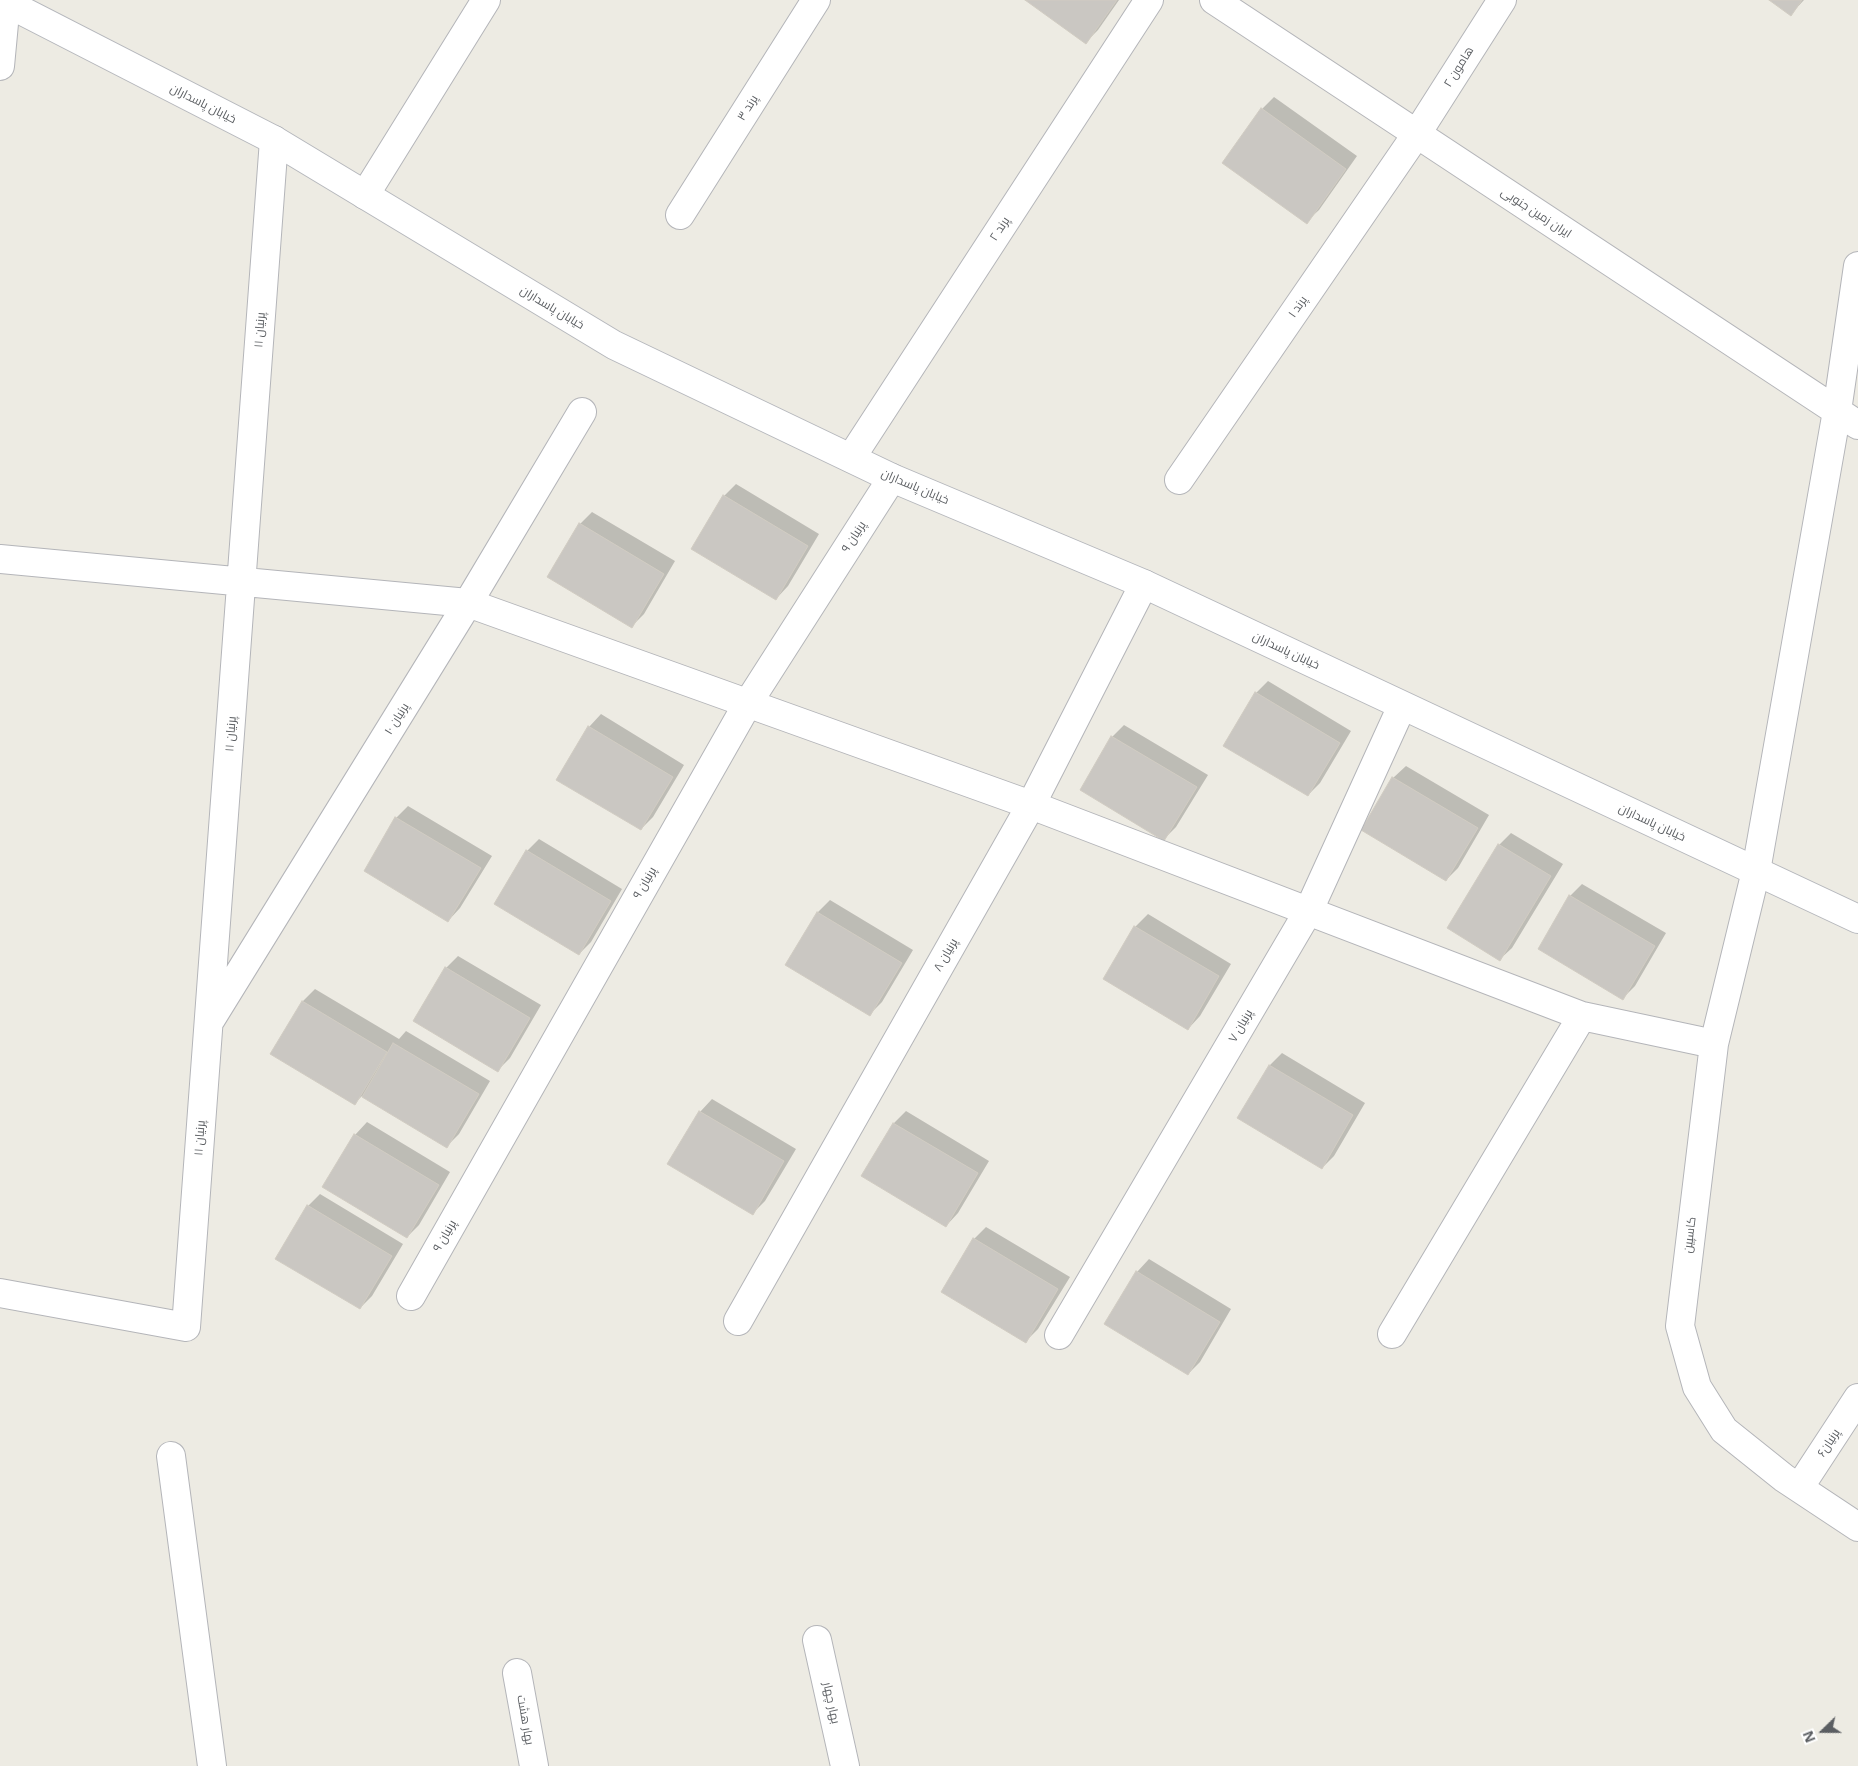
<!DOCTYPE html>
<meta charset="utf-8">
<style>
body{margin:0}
#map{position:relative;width:1858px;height:1766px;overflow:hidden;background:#edebe3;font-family:"Noto Sans",sans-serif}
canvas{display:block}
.north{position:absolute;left:1798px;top:1706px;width:50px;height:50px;-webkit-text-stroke:4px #fff;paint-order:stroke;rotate:248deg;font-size:14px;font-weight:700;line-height:20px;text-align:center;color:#5b5e62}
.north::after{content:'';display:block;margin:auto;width:18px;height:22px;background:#5b5e62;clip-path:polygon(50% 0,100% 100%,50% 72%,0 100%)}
</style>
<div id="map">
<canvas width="1858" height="1766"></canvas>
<div class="north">N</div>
</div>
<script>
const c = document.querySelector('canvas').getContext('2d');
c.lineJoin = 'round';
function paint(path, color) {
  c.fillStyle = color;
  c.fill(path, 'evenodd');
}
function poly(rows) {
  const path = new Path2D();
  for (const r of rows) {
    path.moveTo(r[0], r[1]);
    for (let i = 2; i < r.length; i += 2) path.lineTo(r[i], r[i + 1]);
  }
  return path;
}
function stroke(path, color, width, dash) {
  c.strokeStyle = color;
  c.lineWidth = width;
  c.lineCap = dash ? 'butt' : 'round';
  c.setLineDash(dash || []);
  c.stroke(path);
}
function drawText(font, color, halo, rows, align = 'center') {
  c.font = font + ' "Noto Sans",Cairo,sans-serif';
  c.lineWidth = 5;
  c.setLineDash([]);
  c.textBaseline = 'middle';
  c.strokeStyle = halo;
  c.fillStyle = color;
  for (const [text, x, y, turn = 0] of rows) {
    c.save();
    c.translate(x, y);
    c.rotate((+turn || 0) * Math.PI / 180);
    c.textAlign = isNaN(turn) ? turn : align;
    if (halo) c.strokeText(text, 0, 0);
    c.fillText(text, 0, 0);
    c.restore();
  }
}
const shadow = poly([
 [1027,0,1119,0,1098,30,1086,42],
 [1771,0,1804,0,1791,14],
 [1274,97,1357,156,1319,210,1306,222,1223,163,1262,109],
 [736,484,819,534,788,586,776,599,724,496],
 [592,512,675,561,644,614,632,626,580,524],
 [1268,681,1351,731,1320,783,1308,795,1256,693],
 [601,714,684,765,653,817,641,829,558,779,589,727],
 [1124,725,1208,775,1176,827,1164,839,1112,737],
 [1406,766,1489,815,1458,868,1446,880,1362,830,1393,778],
 [408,806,492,856,460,908,448,921,396,818],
 [1511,833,1563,864,1512,948,1499,960,1499,845],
 [539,839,622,889,591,942,579,954,527,851],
 [1582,884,1666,933,1635,986,1623,998,1539,948,1570,896],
 [830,900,913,950,882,1002,870,1014,787,965,818,912],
 [1148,914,1231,964,1200,1016,1188,1029,1104,979,1135,927],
 [458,956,541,1005,510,1058,498,1070,446,968],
 [315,989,399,1039,406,1031,490,1081,459,1134,447,1146,362,1096,354,1104,272,1054,303,1001],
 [1282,1053,1365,1103,1334,1156,1322,1168,1239,1118,1270,1065],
 [712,1099,796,1149,765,1201,752,1214,669,1164,700,1112],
 [906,1111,989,1161,958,1213,946,1226,863,1176,894,1123],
 [367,1122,450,1172,419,1225,407,1237,324,1187,355,1135],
 [320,1194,403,1244,372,1296,360,1308,308,1206],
 [986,1227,1070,1277,1038,1329,1026,1341,974,1239],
 [1149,1259,1231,1309,1200,1362,1188,1374,1137,1272]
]);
const building = poly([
 [1025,0,1117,0,1086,44,1025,0],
 [1769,0,1802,0,1791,16,1769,0],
 [1261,108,1346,169,1307,224,1222,163,1261,108],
 [723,495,808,546,776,600,691,549,723,495],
 [579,523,664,574,632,628,547,577,579,523],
 [1255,692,1340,743,1308,796,1223,746,1255,692],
 [588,726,673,777,641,830,556,780,588,726],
 [1111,736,1197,787,1164,841,1080,790,1111,736],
 [1392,777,1478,828,1446,881,1361,830,1392,777],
 [395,817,481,868,448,922,364,871,395,817],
 [1498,844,1551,876,1500,961,1447,928,1498,844],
 [526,850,611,901,579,955,494,904,526,850],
 [1569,895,1655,946,1623,1000,1538,949,1569,895],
 [817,912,902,963,870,1016,785,965,817,912],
 [1134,926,1219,976,1188,1030,1103,979,1134,926],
 [445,967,530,1018,498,1072,413,1021,445,967],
 [302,1001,387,1052,355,1105,270,1054,302,1001],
 [393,1043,479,1094,447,1148,362,1097,393,1043],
 [1269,1065,1353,1115,1322,1169,1237,1118,1269,1065],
 [699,1111,784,1161,753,1215,667,1164,699,1111],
 [893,1123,978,1173,946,1227,861,1176,893,1123],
 [354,1134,439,1185,407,1238,322,1187,354,1134],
 [307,1205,392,1256,360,1309,275,1259,307,1205],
 [973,1238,1058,1289,1026,1343,941,1292,973,1238],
 [1136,1271,1220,1322,1188,1375,1104,1324,1136,1271]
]);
const street = poly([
 [1214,0,1858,425],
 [0,66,6,2],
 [365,195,486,0],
 [680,215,816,0],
 [1858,266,1837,411,1756,871,1714,1044,1680,1326,1697,1387,1724,1430,1784,1478,1858,1527],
 [851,458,1149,0],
 [1179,480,1416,135,1502,0],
 [0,559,468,603,1031,805,1582,1016,1714,1044],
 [211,1019,468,603,582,412],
 [0,1293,186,1327,274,140],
 [411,1296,748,703,892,478],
 [738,1321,1031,805,1144,584],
 [1392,1334,1582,1016],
 [1059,1335,1309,910,1402,706],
 [171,1456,212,1766],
 [1799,1488,1858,1398],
 [817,1640,845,1766],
 [517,1673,534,1766]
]);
const secondary = poly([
 [1,0,274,140,614,345,892,478,1144,584,1858,919]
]);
const streetNames = [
 ["هامون ۲",1459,67,-58],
 ["خیابان پاسداران",203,104,27],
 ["پرند ۳",748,108,-58],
 ["ایران زمین جنوبی",1536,213,33],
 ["پرند ۲",1000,229,-57],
 ["پرند ۱",1298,307,-55],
 ["خیابان پاسداران",552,308,31],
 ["پرنیان ۱۱",260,330,-86],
 ["خیابان پاسداران",915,487,23],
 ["پرنیان ۹",854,537,-57],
 ["خیابان پاسداران",1286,651,25],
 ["پرنیان ۱۰",397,719,-58],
 ["پرنیان ۱۱",231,734,-86],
 ["خیابان پاسداران",1652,823,25],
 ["پرنیان ۹",645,883,-60],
 ["پرنیان ۸",946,955,-60],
 ["پرنیان ۷",1241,1026,-60],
 ["پرنیان ۱۱",200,1138,-86],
 ["کاسپین",1690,1235,-83],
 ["پرنیان ۹",445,1236,-60],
 ["پرنیان۶",1829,1443,-57],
 ["بهار چهار",831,1703,78],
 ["بهار هشت",525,1720,80]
];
paint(shadow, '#0003');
paint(building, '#cac7c2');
stroke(building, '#d1ccc2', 1);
stroke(street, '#b4b5b9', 30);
stroke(secondary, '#b5b7bc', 30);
stroke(street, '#fff', 28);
stroke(secondary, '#fff', 28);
drawText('12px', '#5b5e62', '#fff', streetNames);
</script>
